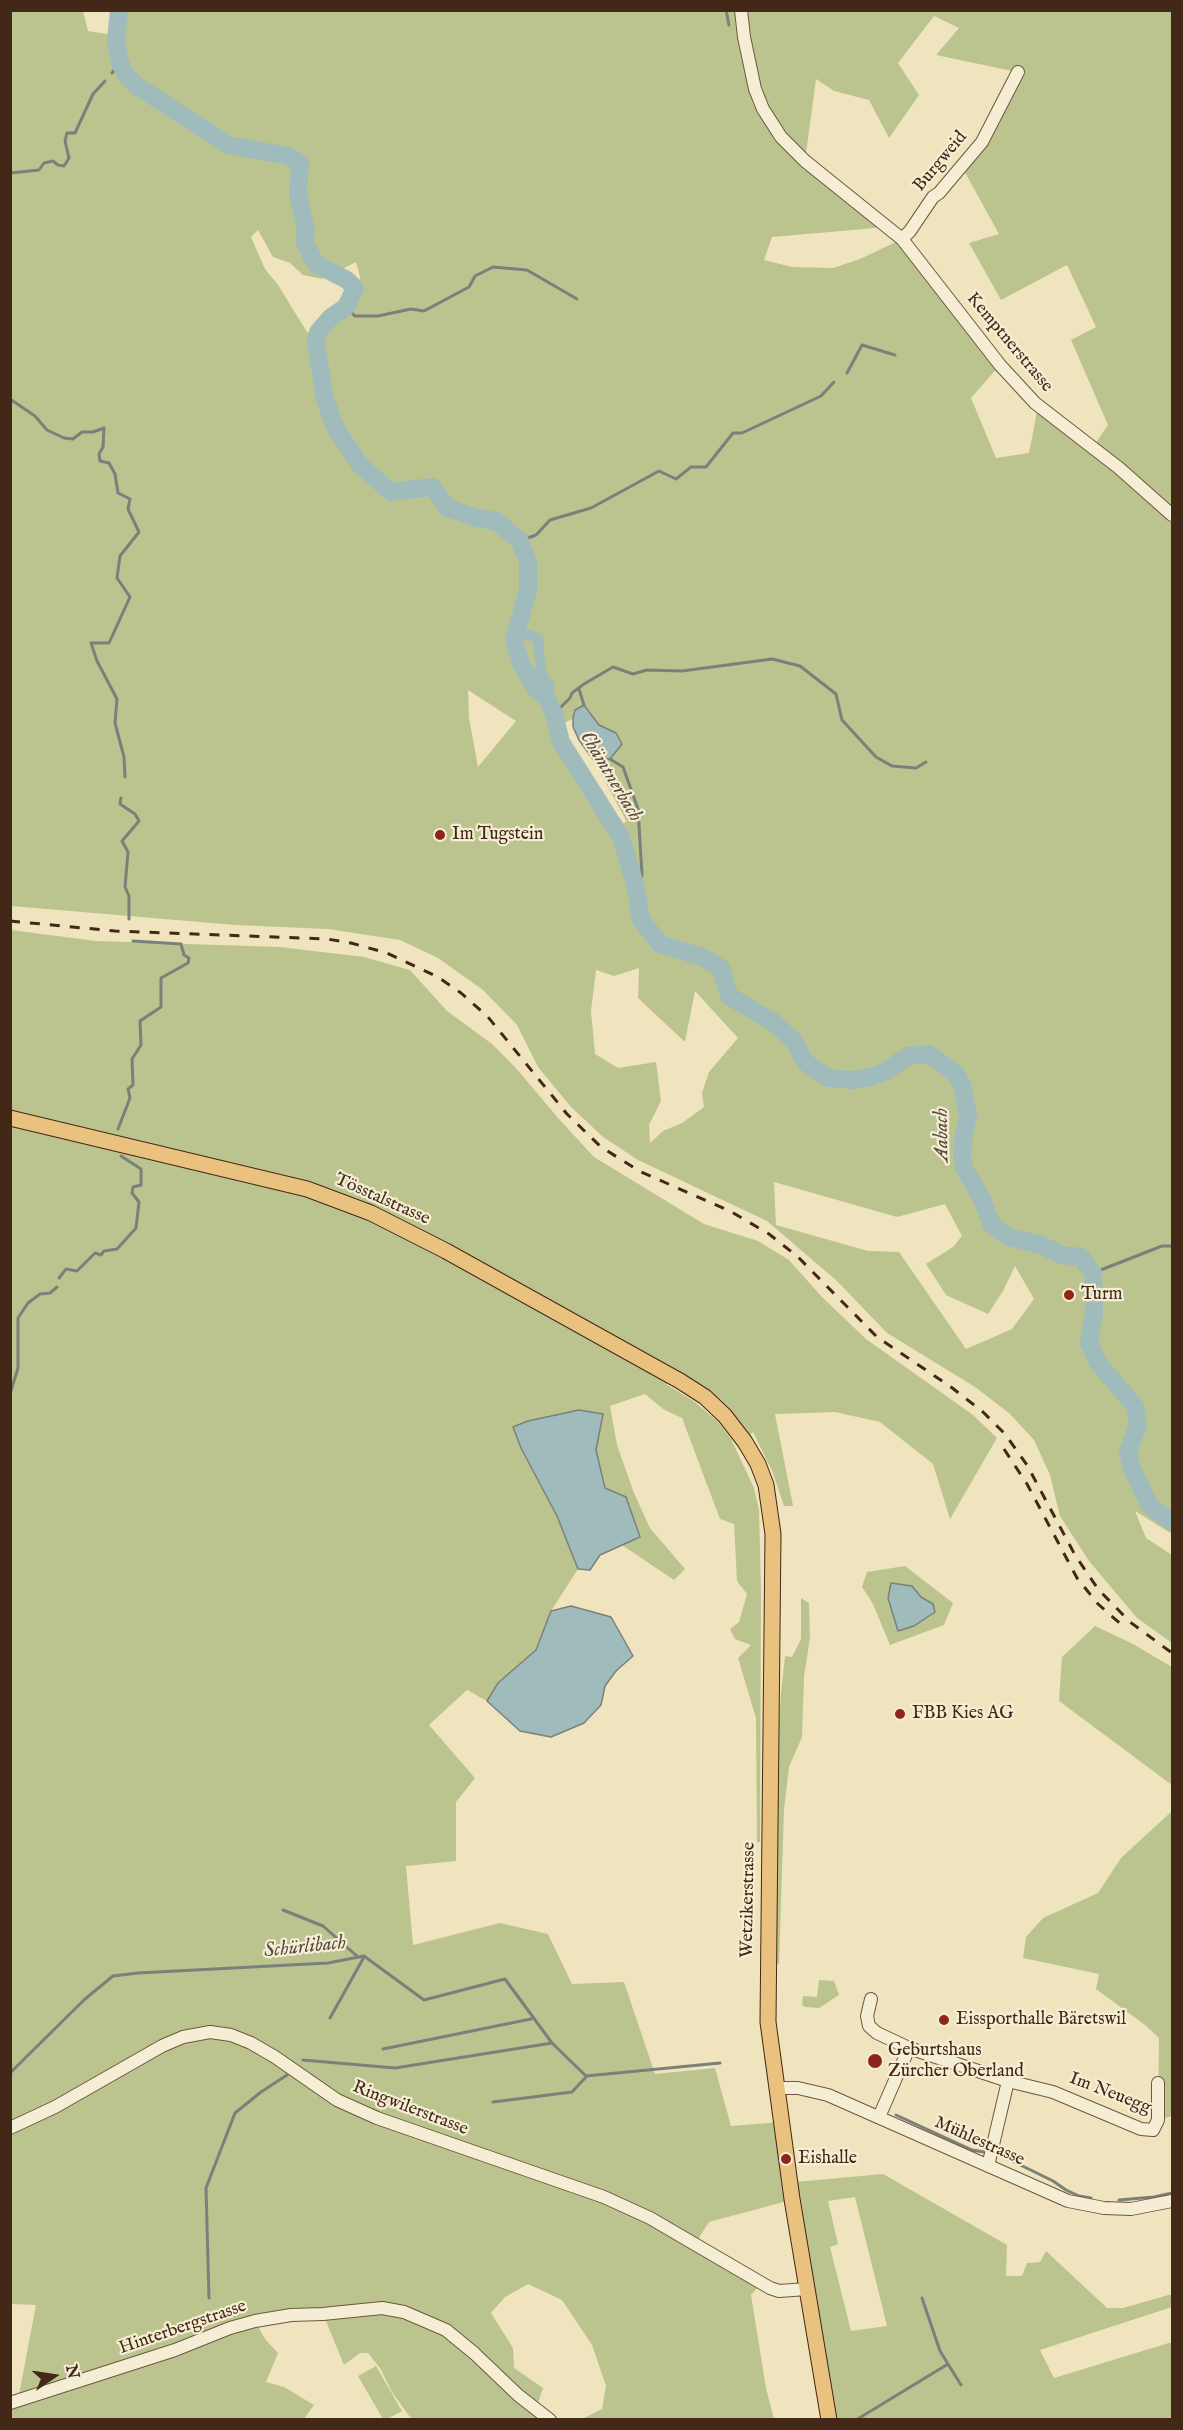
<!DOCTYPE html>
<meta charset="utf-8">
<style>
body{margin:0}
#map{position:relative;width:1183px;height:2430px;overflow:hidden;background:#efe4bd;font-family:"IM FELL English",serif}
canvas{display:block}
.frame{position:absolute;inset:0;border:12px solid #432717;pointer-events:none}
.north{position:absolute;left:24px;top:2346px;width:60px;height:60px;-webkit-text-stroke:4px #f5edd4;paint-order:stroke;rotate:77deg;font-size:16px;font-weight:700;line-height:24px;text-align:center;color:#432717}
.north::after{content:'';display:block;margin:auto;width:21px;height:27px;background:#432717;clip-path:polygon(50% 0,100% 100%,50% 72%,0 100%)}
</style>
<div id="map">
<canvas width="1183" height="2430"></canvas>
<div class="frame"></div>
<div class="north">N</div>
</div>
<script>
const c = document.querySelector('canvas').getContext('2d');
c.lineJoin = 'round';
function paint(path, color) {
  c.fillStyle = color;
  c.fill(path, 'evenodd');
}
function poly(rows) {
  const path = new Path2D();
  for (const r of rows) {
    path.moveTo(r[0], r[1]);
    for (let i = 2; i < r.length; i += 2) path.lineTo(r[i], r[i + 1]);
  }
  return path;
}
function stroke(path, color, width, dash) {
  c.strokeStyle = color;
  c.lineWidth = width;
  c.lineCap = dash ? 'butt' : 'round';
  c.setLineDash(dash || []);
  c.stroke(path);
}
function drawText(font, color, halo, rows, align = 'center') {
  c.font = font + ' "IM FELL English",serif';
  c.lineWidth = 4.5;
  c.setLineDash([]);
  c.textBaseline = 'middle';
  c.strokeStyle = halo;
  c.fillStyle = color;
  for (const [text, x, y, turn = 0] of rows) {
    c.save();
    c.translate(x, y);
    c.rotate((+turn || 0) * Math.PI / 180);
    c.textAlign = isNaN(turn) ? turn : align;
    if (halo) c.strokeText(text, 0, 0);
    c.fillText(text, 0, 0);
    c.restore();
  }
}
const green = poly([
 [126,10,1172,11,1172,1534,1135,1511,1146,1538,1172,1555,1172,1643,1137,1618,1089,1561,1060,1516,1050,1475,1034,1440,1009,1413,975,1387,887,1333,837,1281,767,1221,638,1160,603,1137,571,1107,538,1067,517,1025,483,990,438,958,400,940,328,929,235,925,11,906,10,11,83,11,88,31,120,36],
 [934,16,959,28,936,55,1017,72,962,167,999,234,969,243,1001,300,1067,265,1096,327,1071,340,1108,425,1093,447,1038,406,1029,453,996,458,971,398,1000,365,902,239,860,259,833,268,792,267,764,260,772,237,887,227,805,161,816,79,834,91,869,100,889,138,919,95,898,63],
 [258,230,273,257,290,263,303,275,322,279,356,262,360,277,352,312,322,332,307,332,278,285,265,269,251,237],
 [468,690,516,721,478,767,469,718],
 [589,710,599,725,616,733,599,759,594,761,627,822,614,825,565,752,557,727],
 [639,968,638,998,685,1042,695,991,738,1038,709,1072,702,1093,704,1107,682,1123,663,1131,650,1143,649,1125,661,1101,656,1062,618,1068,595,1054,591,1011,596,970,614,976],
 [774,1182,897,1217,945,1204,962,1236,953,1247,926,1264,946,1295,988,1314,1003,1291,1015,1266,1034,1299,1012,1329,966,1349,899,1252,868,1251,776,1225],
 [11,930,96,941,280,947,364,957,410,970,447,1011,492,1044,515,1067,559,1119,594,1157,704,1224,758,1241,789,1260,822,1297,866,1339,973,1415,997,1438,950,1519,933,1464,880,1422,835,1412,775,1414,793,1506,784,1506,773,1473,753,1432,745,1442,680,1381,666,1384,695,1402,718,1422,731,1439,754,1488,759,1510,761,1592,760,1842,757,1842,756,1718,738,1658,751,1645,735,1639,730,1629,739,1622,747,1594,737,1581,734,1524,720,1519,682,1418,663,1409,645,1394,610,1406,617,1445,634,1493,650,1528,685,1569,674,1580,622,1545,640,1538,626,1497,606,1488,596,1450,521,1448,557,1516,578,1569,551,1611,536,1650,498,1683,487,1701,467,1690,429,1725,475,1778,456,1802,456,1861,406,1866,413,1945,500,1923,548,1934,572,1984,624,1982,655,2074,715,2068,731,2126,781,2122,795,2182,883,2174,1007,2245,1006,2276,1022,2276,1027,2263,1040,2262,1046,2251,1107,2308,1123,2308,1172,2294,1172,2307,1040,2350,1054,2378,1172,2342,1172,2419,829,2419,791,2200,709,2222,695,2244,761,2284,751,2295,766,2388,774,2419,582,2419,602,2409,606,2386,592,2345,562,2300,528,2284,505,2297,491,2313,513,2348,514,2368,543,2388,536,2409,550,2419,414,2419,410,2417,392,2392,380,2368,368,2353,360,2353,344,2365,323,2314,255,2321,265,2339,278,2353,266,2382,284,2387,314,2405,304,2419,11,2419,11,2403,18,2400,36,2305,11,2304],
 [855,2197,887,2326,851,2331,830,2247,838,2244,828,2201],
 [905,1566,953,1603,944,1625,890,1645,873,1604,862,1587,867,1572],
 [801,1598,809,1603,810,1637,804,1677,802,1737,789,1767,784,1809,779,1964,774,1962,777,1755,781,1694,785,1656,792,1657,801,1639],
 [1095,1626,1133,1644,1172,1667,1172,1785,1059,1701,1062,1657],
 [1172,1811,1172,2116,1158,2120,1159,2038,1145,2025,1096,1989,1099,1974,1023,1958,1026,1937,1043,1918,1098,1893,1121,1858],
 [819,1980,834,1981,839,1995,819,2008,805,2007,802,2005,803,1996,817,1997],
 [376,2366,402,2411,387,2419,383,2419,358,2376]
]);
const water = poly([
 [584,705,599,725,616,733,622,744,610,759,599,759,594,761,579,740,573,727,573,718,575,710,584,705],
 [579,1410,603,1414,596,1450,605,1488,626,1497,640,1537,600,1555,590,1570,578,1569,557,1516,521,1448,513,1427,528,1421,579,1410],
 [891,1583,912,1586,921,1597,933,1604,935,1612,914,1626,898,1631,888,1598,891,1583],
 [571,1606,611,1617,633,1656,616,1671,605,1686,601,1705,584,1723,551,1737,520,1731,487,1701,498,1683,536,1650,551,1611,571,1606]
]);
const stream = poly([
 [726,10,729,25],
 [112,73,120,63],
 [10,173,39,170,44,163,53,161,58,165,64,166,69,158,65,141,67,133,75,133,93,94,105,81],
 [346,307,355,316,378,316,411,309,424,311,469,287,475,276,493,267,527,270,577,299],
 [847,373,862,345,895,355],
 [10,399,35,416,47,430,64,438,73,439,82,432,93,432,104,428,103,447,99,454,100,461,109,463,115,474,118,493,130,499,128,509,139,532,120,556,117,578,130,597,109,643,91,643,97,661,117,699,115,723,124,757,125,777],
 [520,541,536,535,550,520,591,508,659,471,676,479,691,467,706,467,733,433,742,433,821,396,834,382],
 [579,689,584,705],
 [554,714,570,698,572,693,584,684,613,667,633,674,647,670,682,671,772,659,800,666,836,694,842,720,876,757,892,766,916,768,926,762],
 [610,759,623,767,638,809,642,875,636,888],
 [121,798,120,804,135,814,139,821,122,841,128,852,125,887,129,896,129,919],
 [118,1129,130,1098,128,1089,133,1085,132,1059,141,1045,140,1021,161,1007,161,978,188,963,189,958,184,955,181,944,133,941],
 [1093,1273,1162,1246,1172,1246],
 [59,1278,66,1269,77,1271,95,1253,101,1255,104,1251,117,1249,136,1228,139,1202,132,1193,133,1187,141,1185,141,1169,121,1156],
 [10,1394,18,1368,18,1318,28,1303,40,1294,50,1293,57,1287],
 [283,1910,323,1926,358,1957],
 [330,2018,364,1957],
 [383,2049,531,2019],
 [303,2060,395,2068,552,2043],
 [10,2073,85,1999,113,1976,138,1973,328,1963,364,1956,424,2000,505,1979,552,2043,586,2076,720,2063],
 [493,2102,572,2092,586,2077],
 [896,2115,972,2150,984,2152],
 [1000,2155,1053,2181,1066,2190,1079,2196,1091,2198],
 [1119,2200,1154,2197,1172,2193],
 [209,2298,206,2188,235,2113,261,2092,287,2075],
 [922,2298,940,2351,961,2385],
 [856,2420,948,2364]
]);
const canal = poly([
 [515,631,535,637,538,639,541,671,546,682,550,685,547,698]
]);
const river = poly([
 [119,10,116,41,120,63,126,75,137,86,228,145,288,156,300,163,298,195,306,229,305,243,316,264,347,280,355,288,346,307,330,318,318,332,316,343,325,399,336,429,361,466,391,492,432,487,448,508,476,518,496,521,520,541,528,562,528,590,514,640,521,664,536,689,547,698,554,714,561,742,621,837,636,888,641,920,660,944,702,957,721,968,729,996,773,1022,794,1041,805,1062,828,1078,853,1080,871,1077,886,1071,908,1056,929,1054,956,1074,962,1084,968,1116,964,1135,962,1154,964,1168,981,1197,992,1225,1009,1237,1041,1245,1062,1255,1081,1257,1093,1273,1094,1313,1089,1343,1098,1363,1135,1406,1138,1425,1128,1452,1132,1469,1150,1506,1172,1522]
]);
const minor = poly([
 [741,10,744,37,755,89,763,109,781,137,805,161,902,239,1000,365,1035,403,1119,468,1172,515],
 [902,239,910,231,933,197,939,193,982,142,1018,72],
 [871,1999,867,2016,869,2026,877,2033,909,2048],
 [1008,2081,1053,2092,1141,2129,1153,2130,1158,2120,1158,2083],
 [776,2088,798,2088,828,2095,1068,2201,1104,2208,1131,2209,1172,2201],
 [879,2117,909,2048,1008,2081,988,2166],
 [10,2128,55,2107,162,2046,183,2037,210,2032,231,2035,251,2043,275,2057,337,2100,377,2118,604,2197,650,2218,770,2288,779,2291,807,2289],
 [10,2403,175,2350,230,2328,255,2321,291,2315,323,2314,382,2308,404,2312,446,2330,474,2353,518,2395,550,2420]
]);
const major = poly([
 [10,1118,307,1189,371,1213,446,1251,680,1381,705,1397,725,1416,745,1442,758,1464,766,1485,773,1534,768,2022,792,2199,829,2420]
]);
const rail = poly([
 [10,921,115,931,327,939,351,943,387,953,438,977,461,993,488,1017,567,1114,601,1147,641,1172,730,1211,769,1234,798,1257,877,1337,951,1387,983,1412,1005,1434,1027,1465,1075,1555,1098,1589,1130,1622,1172,1653],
 [1004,1449,1027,1484,1077,1578,1098,1604,1124,1627]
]);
const markers = [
 [440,835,6,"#8f2418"],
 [1069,1295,6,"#8f2418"],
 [900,1714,6,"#8f2418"],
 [944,2020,6,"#8f2418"],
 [875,2061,8,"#8f2418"],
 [786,2159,6,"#8f2418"]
];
const streetNames = [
 ["Burgweid",941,162,-50],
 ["Kemptnerstrasse",1009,343,50],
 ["Tösstalstrasse",382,1200,24],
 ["Wetzikerstrasse",749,1900,-89],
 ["Im Neuegg",1110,2094,21],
 ["Ringwilerstrasse",410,2109,21],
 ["Mühlestrasse",979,2142,24],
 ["Hinterbergstrasse",183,2328,-19]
];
const poiNames = [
 ["Im Tugstein",452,835],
 ["Turm",1081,1295],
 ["FBB Kies AG",912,1714],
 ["Eissporthalle Bäretswil",956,2020],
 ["Geburtshaus",888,2051],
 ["Zürcher Oberland",888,2072],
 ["Eishalle",798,2159]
];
const waterNames = [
 ["Chämtnerbach",610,777,59],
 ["Aabach",943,1135,-91],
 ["Schürlibach",305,1948,-6]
];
paint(green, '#bbc48f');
paint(water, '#a0bbbc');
stroke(water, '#7b807a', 1.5);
stroke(stream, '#7b807a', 3);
stroke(canal, '#a0bbbc', 10);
stroke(river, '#a0bbbc', 18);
stroke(minor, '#6e5640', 14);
stroke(major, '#432717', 17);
stroke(minor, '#f5edd4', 12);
stroke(major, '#e8c27e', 15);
stroke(rail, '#432717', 3, [10, 10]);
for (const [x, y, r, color] of markers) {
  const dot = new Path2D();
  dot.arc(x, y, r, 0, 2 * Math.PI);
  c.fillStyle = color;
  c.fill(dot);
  stroke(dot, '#f5edd4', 2);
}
drawText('18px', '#432717', '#f5edd4', streetNames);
drawText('18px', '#432717', '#f5edd4', poiNames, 'left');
drawText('italic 20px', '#5a4c40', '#f5edd4', waterNames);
</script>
